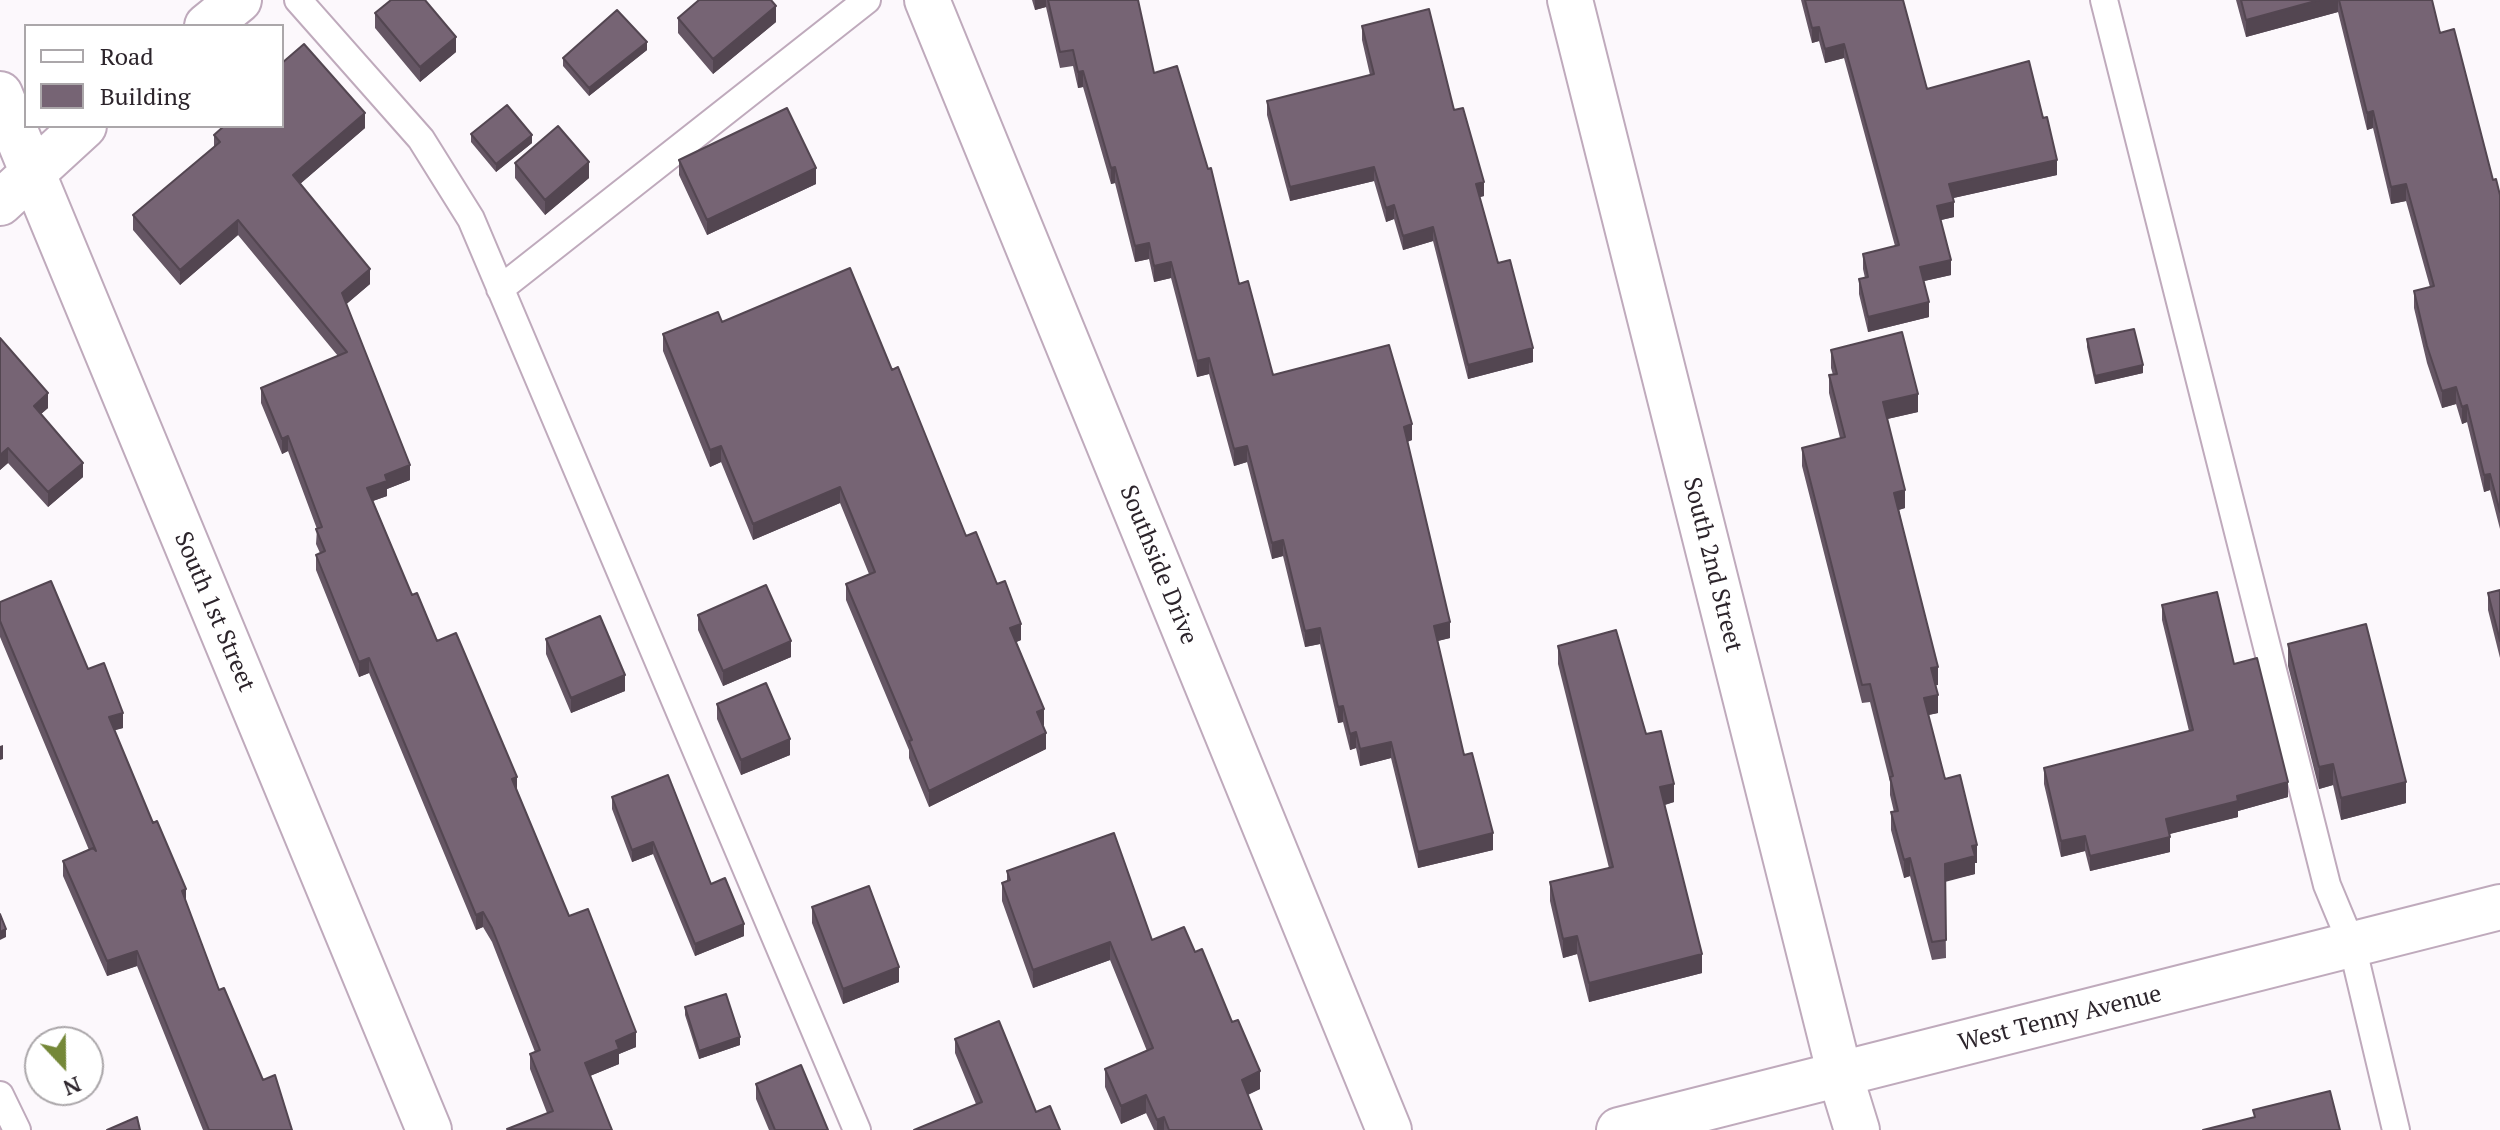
<!DOCTYPE html>
<style>
body{margin:0}
#map{position:relative;width:2500px;height:1130px;overflow:hidden;background:#fcf8fc;font-family:"PT Serif",serif}
canvas{display:block}
.legend{position:absolute;left:24px;top:24px;width:260px;height:104px;box-sizing:border-box;background:#fff;border:2px solid #aba7aa;margin:0;padding:10px 14px;list-style:none;font-size:24px;color:#2c242b}
.legend li{display:flex;align-items:center;gap:16px;height:40px}
.legend b{width:40px;border:2px solid #aba7aa}
.north{position:absolute;left:24px;top:1026px;width:80px;height:80px;box-sizing:border-box;background:#fff;border:2px solid #aba7aa;border-radius:50%;rotate:158deg;font-size:22px;font-weight:700;line-height:32px;text-align:center;color:#2c242b}
.north::after{content:'';display:block;margin:auto;width:28px;height:36px;background:#758838;clip-path:polygon(50% 0,100% 100%,50% 72%,0 100%)}
</style>
<div id="map">
<canvas width="2500" height="1130"></canvas>
<ul class="legend">
<li><b style="height:10px;background:#fff"></b>Road</li>
<li><b style="height:22px;background:#766474"></b>Building</li>
</ul>
<div class="north">N</div>
</div>
<script>
const ctx = document.querySelector('canvas').getContext('2d');
ctx.lineJoin = 'round';
function strokePath(path, color, width, dash) {
  ctx.strokeStyle = color;
  ctx.lineWidth = width;
  ctx.lineCap = dash ? 'butt' : 'round';
  ctx.setLineDash(dash || []);
  ctx.stroke(path);
}
function fill(path, color) {
  ctx.fillStyle = color;
  ctx.fill(path, 'evenodd');
}
function label(font, color, halo, rows, align = 'center') {
  ctx.font = font + ' "PT Serif",serif';
  ctx.lineWidth = 8;
  ctx.setLineDash([]);
  ctx.textBaseline = 'middle';
  ctx.strokeStyle = halo;
  ctx.fillStyle = color;
  for (const [text, x, y, turn = 0] of rows) {
    ctx.save();
    ctx.translate(x, y);
    ctx.rotate((+turn || 0) * Math.PI / 180);
    ctx.textAlign = isNaN(turn) ? turn : align;
    if (halo) ctx.strokeText(text, 0, 0);
    ctx.fillText(text, 0, 0);
    ctx.restore();
  }
}
const lane = new Path2D(`
 M298 0 421 139 471 219 857 1130
 M2104 0 2327 885 2352 945 2396 1130
 M500 289 867 0
 M0 1095 17 1130`);
const street = new Path2D(`
 M1570 0 1840 1075 1857 1130
 M207 26 239 0
 M0 94 429 1130
 M0 203 84 126`);
const secondary = new Path2D(`
 M927 0 1389 1130
 M1619 1130 2500 907`);
strokePath(lane, '#bfaabc', 30);
strokePath(street, '#bfaabc', 48);
strokePath(secondary, '#bfaabc', 48);
strokePath(lane, '#fff', 26);
strokePath(street, '#fff', 44);
strokePath(secondary, '#fff', 44);
fill(new Path2D(`
 M1032 0H1138L1154 73 1239 284 1273 375 1412 440 1407 442 1450 638 1437 641 1464 755 1493 850 1418 868 1391 758 1360 766 1356 748 1350 750 1343 722 1338 723 1320 644 1305 647 1283 556 1272 559 1247 462 1234 466 1209 374 1197 377 1171 278 1154 282 1149 259 1135 262 1115 183 1111 184 1083 87 1078 88 1073 66 1060 68 1046 7 1035 10Z
 M1801 0H1903L1927 89 2043 118 2057 175 1953 198 1954 217 1941 220 1951 275 1924 281 1929 317 1868 332 1859 294V279L1865 278 1863 269V254L1895 246 1844 58 1825 63 1819 41 1812 43Z
 M2236 0H2432L2440 33 2493 180 2500 195V529L2490 490 2484 492 2467 422 2462 424 2456 404 2442 408 2427 363 2414 308V291L2430 287 2406 201 2391 204 2373 128 2367 130 2338 12 2246 37Z
 M375 13 456 52 420 82 375 28Z
 M678 18 776 22 713 74 678 33Z
 M1362 26 1454 110 1484 196 1480 197 1498 263 1533 362 1468 379 1433 241 1403 250 1394 219 1386 222 1374 181 1290 201 1267 115V101L1370 75 1362 40Z
 M647 50 589 96 563 66V58Z
 M365 128 300 184 370 284 346 304 410 480 387 489V496L373 501 412 595 517 791 569 916 636 1047 619 1054V1064L590 1076 612 1130 547 1113 530 1069V1054L535 1052 492 942 483 927 476 930 369 673 359 677 316 570V555L320 553 316 544 317 529 288 451 282 454 261 403V388L338 356 238 235 180 285 133 230V215L214 147V135Z
 M471 134 532 143 496 172 471 142Z
 M679 160 816 184 707 235 679 175Z
 M515 163 589 178 545 215 515 178Z
 M722 322 892 370 966 536 997 584 1021 640 1016 642 1044 725 1043 726 1046 749 929 807 909 758V750L846 600V584L869 574 840 503 753 540 721 462 710 467 663 351V334Z
 M0 338 48 408 41 414 83 477 48 507 8 463 0 470Z
 M2087 339 2143 373 2095 384 2087 347Z
 M1831 350 1918 412 1887 419 1905 508 1899 510 1938 685H1936L1938 713 1928 715 1945 779 1977 863H1975V874L1945 881 1946 958 1932 960 1910 876 1904 878 1891 830V812H1894L1890 795V782L1870 702 1862 703 1802 466V448L1840 438 1829 393V375H1833L1831 368Z
 M2500 590V658L2488 610V593Z
 M0 602 88 669 123 728 114 730 186 903 219 990 263 1080 292 1130H203L137 966 107 976 63 876V861L89 850 0 637Z
 M2162 605 2234 664 2288 797 2238 811V817L2169 834 2170 852 2090 871 2085 851 2061 857 2044 784V768L2189 731 2162 620Z
 M698 615 791 657 723 686 698 630Z
 M546 639 625 691 571 713 546 654Z
 M2288 644 2406 803 2341 820 2333 785 2319 789 2288 666Z
 M1558 646 1646 734 1674 802 1665 805 1702 973 1589 1002 1577 954 1563 958 1550 901V882L1609 868 1558 664Z
 M717 704 790 755 741 775 717 719Z
 M612 797 711 884 744 936 695 956 653 854 632 862 612 809Z
 M1007 871 1152 940 1195 952 1260 1089 1248 1095 1262 1130H1154L1146 1113 1121 1124 1105 1087V1069L1147 1051 1110 960 1033 988 1002 901V883L1007 881Z
 M812 907 899 982 843 1004 812 923Z
 M685 1007 740 1045 699 1059 685 1015Z
 M955 1039 1036 1112 976 1104 955 1053Z
 M756 1084 828 1130H769L756 1099Z`), '#655664');
fill(new Path2D(`
 M1035 0H1046V7L1035 10Z
 M2319 0H2338V12L2246 37V20Z
 M776 6V22L713 74V59Z
 M1819 27V41L1812 43V28Z
 M456 37V52L420 82V67Z
 M647 42V50L589 96V88Z
 M1844 44V58L1825 63V49Z
 M1083 71V87L1078 88V72Z
 M2373 111V128L2367 130V113Z
 M365 113V128L293 190V175Z
 M532 135V143L496 172V164Z
 M2057 160V175L1949 199V184Z
 M589 162V178L545 215V200Z
 M1115 167V183L1111 184V168Z
 M1374 167V181L1290 201V187Z
 M816 168V184L707 235V220Z
 M1484 182V196L1476 198V184Z
 M2406 184V201L2391 204V187Z
 M1954 202V217L1937 221V206Z
 M1394 205V219L1386 222V208Z
 M238 220V235L180 285V270Z
 M1433 227V241L1403 250V236Z
 M1149 243V259L1135 262V246Z
 M1951 260V275L1920 282V267Z
 M1171 262V278L1154 282V266Z
 M370 269V284L342 308V293Z
 M1929 302V317L1868 332V317Z
 M1533 348V362L1468 379V365Z
 M1209 358V374L1197 377V361Z
 M2143 365V373L2095 384V376Z
 M2456 387V404L2442 408V391Z
 M48 393V408L34 420V406Z
 M1918 394V412L1883 420V402Z
 M2467 405V422L2462 424V407Z
 M1412 424V440L1404 443V427Z
 M288 436V451L282 454V439Z
 M721 446V462L710 467V450Z
 M1247 446V462L1234 466V449Z
 M8 448V463L0 470V455Z
 M83 463V477L48 507V492Z
 M410 465V480L387 489V496L367 503V488L385 475Z
 M2490 474V490L2484 492V475Z
 M840 487V503L753 540V524Z
 M1905 490V508L1894 511V493Z
 M1283 540V556L1272 559V543Z
 M1450 622V638L1434 642V626Z
 M1021 624V640L1010 645V628Z
 M1320 628V644L1305 647V631Z
 M791 641V657L723 686V671Z
 M369 658V673L359 677V662Z
 M1938 667V685L1931 686V668Z
 M625 675V691L571 713V698Z
 M1938 695V713L1924 716V698Z
 M1343 706V722L1338 723V707Z
 M1044 709V725L1037 728V712Z
 M123 713V728L109 732V717Z
 M1356 732V748L1350 750V734Z
 M1046 733V749L929 807V791Z
 M790 739V755L741 775V760Z
 M1391 742V758L1360 766V749Z
 M3 745V759L0 760V746Z
 M2333 764V785L2319 789V767Z
 M517 777V792L512 779Z
 M2288 782V797L2238 811V817L2166 835V819L2237 796Z
 M2406 782V803L2341 820V798Z
 M1674 784V802L1660 806V787Z
 M1493 833V850L1418 868V852Z
 M2085 836V851L2061 857V841Z
 M2170 837V852L2090 871V856Z
 M653 842V854L632 862V850Z
 M1977 845V863H1975V874L1945 882V864L1972 846Z
 M1910 858V876L1904 878V860Z
 M186 889V904L182 891Z
 M483 912V927L476 930V915Z
 M744 924V936L695 956V944Z
 M6 929V937L0 940V932Z
 M1577 936V954L1563 958V939Z
 M1110 942V960L1033 988V970Z
 M137 951V966L107 976V961Z
 M1702 954V973L1589 1002V983Z
 M899 967V982L843 1004V989Z
 M636 1032V1047L619 1054V1064L585 1078V1063L616 1041Z
 M740 1037V1045L699 1059V1051Z
 M1260 1071V1089L1242 1097V1080Z
 M1146 1095V1113L1121 1124V1106Z
 M1164 1117V1130H1157V1120Z`), '#534651');
const building = new Path2D(`
 M391 0H425L456 37 420 67 375 13Z
 M699 0H771L776 6 713 59 678 18Z
 M1048 0H1138L1154 73 1177 66 1208 169 1211 168 1239 284 1248 281 1273 375 1389 345 1412 424 1404 427 1450 622 1434 626 1464 755 1472 753 1493 833 1418 852 1391 742 1360 749 1356 732 1350 734 1343 706 1338 707 1320 628 1305 631 1283 540 1272 543 1247 446 1234 449 1209 358 1197 361 1171 262 1154 266 1149 243 1135 246 1115 167 1111 168 1083 71 1078 72 1073 50 1060 52Z
 M1805 0H1903L1927 89 2029 61 2043 118 2047 117 2057 160 1949 184 1954 202 1937 206 1951 260 1920 267 1929 302 1868 317 1859 279 1868 277 1863 254 1899 245 1844 44 1825 49 1819 27 1812 28Z
 M2241 0H2319L2246 20Z
 M2339 0H2432L2440 33 2454 29 2493 180 2496 179 2500 195V512L2490 474 2484 475 2467 405 2462 407 2456 387 2442 391 2427 346 2414 291 2434 286 2406 184 2391 187 2373 111 2367 113Z
 M1429 9 1454 110 1463 108 1484 182 1476 184 1498 263 1510 260 1533 348 1468 365 1433 227 1403 236 1394 205 1386 208 1374 167 1290 187 1267 101 1374 74 1362 26Z
 M617 10 647 42 589 88 563 58Z
 M304 44 365 113 293 175 370 269 342 293 410 465 385 475 387 481 367 488 412 595 417 593 437 641 456 633 517 777 512 779 569 916 588 909 636 1032 616 1041 619 1049 585 1063 612 1130 507 1129 553 1111 530 1054 540 1050 492 928 483 912 476 915 369 658 359 662 316 555 325 551 316 529 322 527 288 436 282 439 261 388 347 352 238 220 180 270 133 215 220 142 214 135 224 126H282V63Z
 M507 105 532 135 496 164 471 134Z
 M787 108 816 168 707 220 679 160Z
 M558 126 589 162 545 200 515 163Z
 M850 268 892 370 898 367 966 536 976 532 997 584 1005 581 1021 624 1010 628 1044 709 1037 712 1046 733 929 791 909 741 912 740 846 584 875 572 840 487 753 524 721 446 710 450 663 334 718 312 722 322Z
 M2134 329 2143 365 2095 376 2087 339Z
 M1902 332 1918 394 1883 402 1905 490 1894 493 1938 667 1931 668 1938 695 1924 698 1945 779 1960 775 1977 845 1972 846 1975 856 1945 864 1946 940 1932 942 1910 858 1904 860 1891 812 1898 811 1890 777 1893 776 1870 684 1862 685 1802 448 1845 437 1829 375 1837 374 1831 350Z
 M0 338 48 393 34 406 83 463 48 492 8 448 0 455Z
 M51 581 88 669 104 663 123 713 109 717 153 823 157 821 186 889 182 891 219 990 224 988 263 1080 275 1075 292 1130H209L137 951 107 961 63 861 93 848 96 851 0 621V602Z
 M766 585 791 641 723 671 698 615Z
 M2500 590V641L2488 593Z
 M2217 592 2234 664 2257 658 2288 782 2237 796 2238 801 2166 819 2170 837 2090 856 2085 836 2061 841 2044 768 2193 730 2162 605Z
 M600 616 625 675 571 698 546 639Z
 M2366 624 2406 782 2341 798 2333 764 2319 767 2288 644Z
 M1616 630 1646 734 1661 731 1674 784 1660 787 1702 954 1589 983 1577 936 1563 939 1550 882 1613 867 1558 646Z
 M766 683 790 739 741 760 717 704Z
 M668 775 711 884 725 878 744 924 695 944 653 842 632 850 612 797Z
 M1114 833 1152 940 1184 927 1195 952 1202 949 1232 1022 1238 1020 1260 1071 1242 1080 1262 1130H1169L1164 1117 1157 1120 1146 1095 1121 1106 1105 1069 1153 1048 1110 942 1033 970 1002 883 1010 880 1007 871Z
 M869 886 899 967 843 989 812 907Z
 M0 914 6 929 0 932Z
 M726 994 740 1037 699 1051 685 1007Z
 M999 1021 1036 1112 1050 1106 1060 1130H914L982 1102 955 1039Z
 M801 1065 828 1130H775L756 1084Z
 M2330 1091 2340 1130H2203L2255 1117 2253 1110Z
 M137 1117 140 1130H107Z`);
fill(building, '#766474');
strokePath(building, '#534651', 2);
label('24px', '#2c242b', '#fff', [
 ["Southside Drive",1158,565,68],
 ["South 2nd Street",1712,565,76],
 ["South 1st Street",214,612,67],
 ["West Tenny Avenue",2060,1019,-14]
]);
</script>
